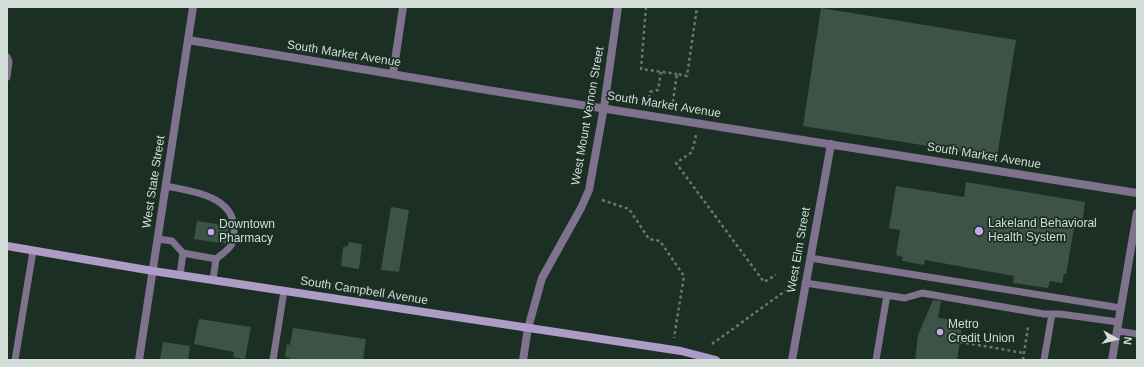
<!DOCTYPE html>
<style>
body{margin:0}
#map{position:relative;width:1144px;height:367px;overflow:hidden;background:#1b2f25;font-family:Arial,sans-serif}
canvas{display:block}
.frame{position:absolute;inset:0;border:8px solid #d1ddd6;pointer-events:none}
.north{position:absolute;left:1096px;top:319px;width:40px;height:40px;-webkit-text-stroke:3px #1b2f25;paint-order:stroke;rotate:98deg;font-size:11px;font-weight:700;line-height:16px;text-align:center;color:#d1ddd6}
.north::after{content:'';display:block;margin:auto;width:14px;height:18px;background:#d1ddd6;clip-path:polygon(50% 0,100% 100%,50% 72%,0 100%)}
</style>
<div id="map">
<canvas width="1144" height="367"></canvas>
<div class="frame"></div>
<div class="north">N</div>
</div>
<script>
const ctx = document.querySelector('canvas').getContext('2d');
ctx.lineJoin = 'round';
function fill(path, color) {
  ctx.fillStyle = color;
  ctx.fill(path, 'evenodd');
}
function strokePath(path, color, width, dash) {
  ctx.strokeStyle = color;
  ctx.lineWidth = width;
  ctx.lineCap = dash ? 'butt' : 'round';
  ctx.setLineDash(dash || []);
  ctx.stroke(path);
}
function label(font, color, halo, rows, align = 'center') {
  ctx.font = font + ' Arial,sans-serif';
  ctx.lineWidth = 3.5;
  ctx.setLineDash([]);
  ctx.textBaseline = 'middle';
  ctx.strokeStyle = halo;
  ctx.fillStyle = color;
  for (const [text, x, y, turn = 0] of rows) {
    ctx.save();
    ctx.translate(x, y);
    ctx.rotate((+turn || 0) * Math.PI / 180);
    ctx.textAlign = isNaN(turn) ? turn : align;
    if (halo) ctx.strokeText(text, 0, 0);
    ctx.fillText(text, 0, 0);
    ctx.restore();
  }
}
fill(new Path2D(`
 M821 8 1016 40 997 157 803 126Z
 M966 182 1085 202 1082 224 1075 223 1066 274H1064L1062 283 1050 281 1048 288 1013 283 1014 276 925 260 924 265 902 261 903 257 896 255 900 230 889 228 896 186 964 197Z
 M391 207 409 210 399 272 381 270Z
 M197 221 229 226 226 244 194 239Z
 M349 242 362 244 359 269 341 266 343 247 348 246Z
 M933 300 941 301 938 318 963 321 957 360H915L918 335Z
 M199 319 251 327 245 359 233 357 234 352 194 344Z
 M293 328 366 339 363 360H289L290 358 285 357 287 344 290 345Z
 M163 342 190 346 188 360H160Z`), '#3e5348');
strokePath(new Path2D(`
 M646 7 641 69 677 74
 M648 104 650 92 658 90 661 72
 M672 108 677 74 687 76 697 7
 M696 135 692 152 676 163 764 282 776 275
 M602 200 629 209 649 239 660 241 684 276 674 338
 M960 342 1024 353
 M712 344 792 286
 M1023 360 1028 327`), '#687870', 2.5, [3, 3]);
strokePath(new Path2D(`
 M7 57 9 61 7 77
 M166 186C190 191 232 195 234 227 235 246 230 248 216 259
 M158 239 172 241 183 253 216 259 213 280
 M810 258 1121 308
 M180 275 183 253
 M805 283 905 298 922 293 1044 314H1060L1118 322
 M1117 331 1137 334
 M15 360 33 251
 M273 360 284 291
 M876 360 887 295
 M1044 360 1052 314`), '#7e728d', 7);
strokePath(new Path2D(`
 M188 40 487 90 1137 193
 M393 74 403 7
 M139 360 193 7
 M523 360 528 328
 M792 360 831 144
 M1112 360 1137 213`), '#7e728d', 8);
strokePath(new Path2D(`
 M528 328 542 278 581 208 589 190 604 107 618 7`), '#7e728d', 8);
strokePath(new Path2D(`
 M7 246 153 271 681 351 716 360`), '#ae9bc6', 8);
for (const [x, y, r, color] of [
 [979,231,5,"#c7a6ef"],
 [211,232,4,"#c7a6ef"],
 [940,332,4,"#c7a6ef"]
]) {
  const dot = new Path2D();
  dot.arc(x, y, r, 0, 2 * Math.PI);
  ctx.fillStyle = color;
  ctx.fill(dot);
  strokePath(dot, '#1b2f25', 1.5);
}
label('12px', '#d1ddd6', '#1b2f25', [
 ["South Market Avenue",344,54,9],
 ["South Market Avenue",664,105,9],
 ["West Mount Vernon Street",588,116,-80],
 ["South Market Avenue",984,156,9],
 ["West State Street",154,182,-81],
 ["West Elm Street",799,250,-80],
 ["South Campbell Avenue",364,291,9]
]);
label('12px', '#d1ddd6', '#1b2f25', [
 ["Lakeland Behavioral",988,224],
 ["Health System",988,238],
 ["Downtown",219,225],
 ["Pharmacy",219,239],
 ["Metro",948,325],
 ["Credit Union",948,339]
], 'left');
</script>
